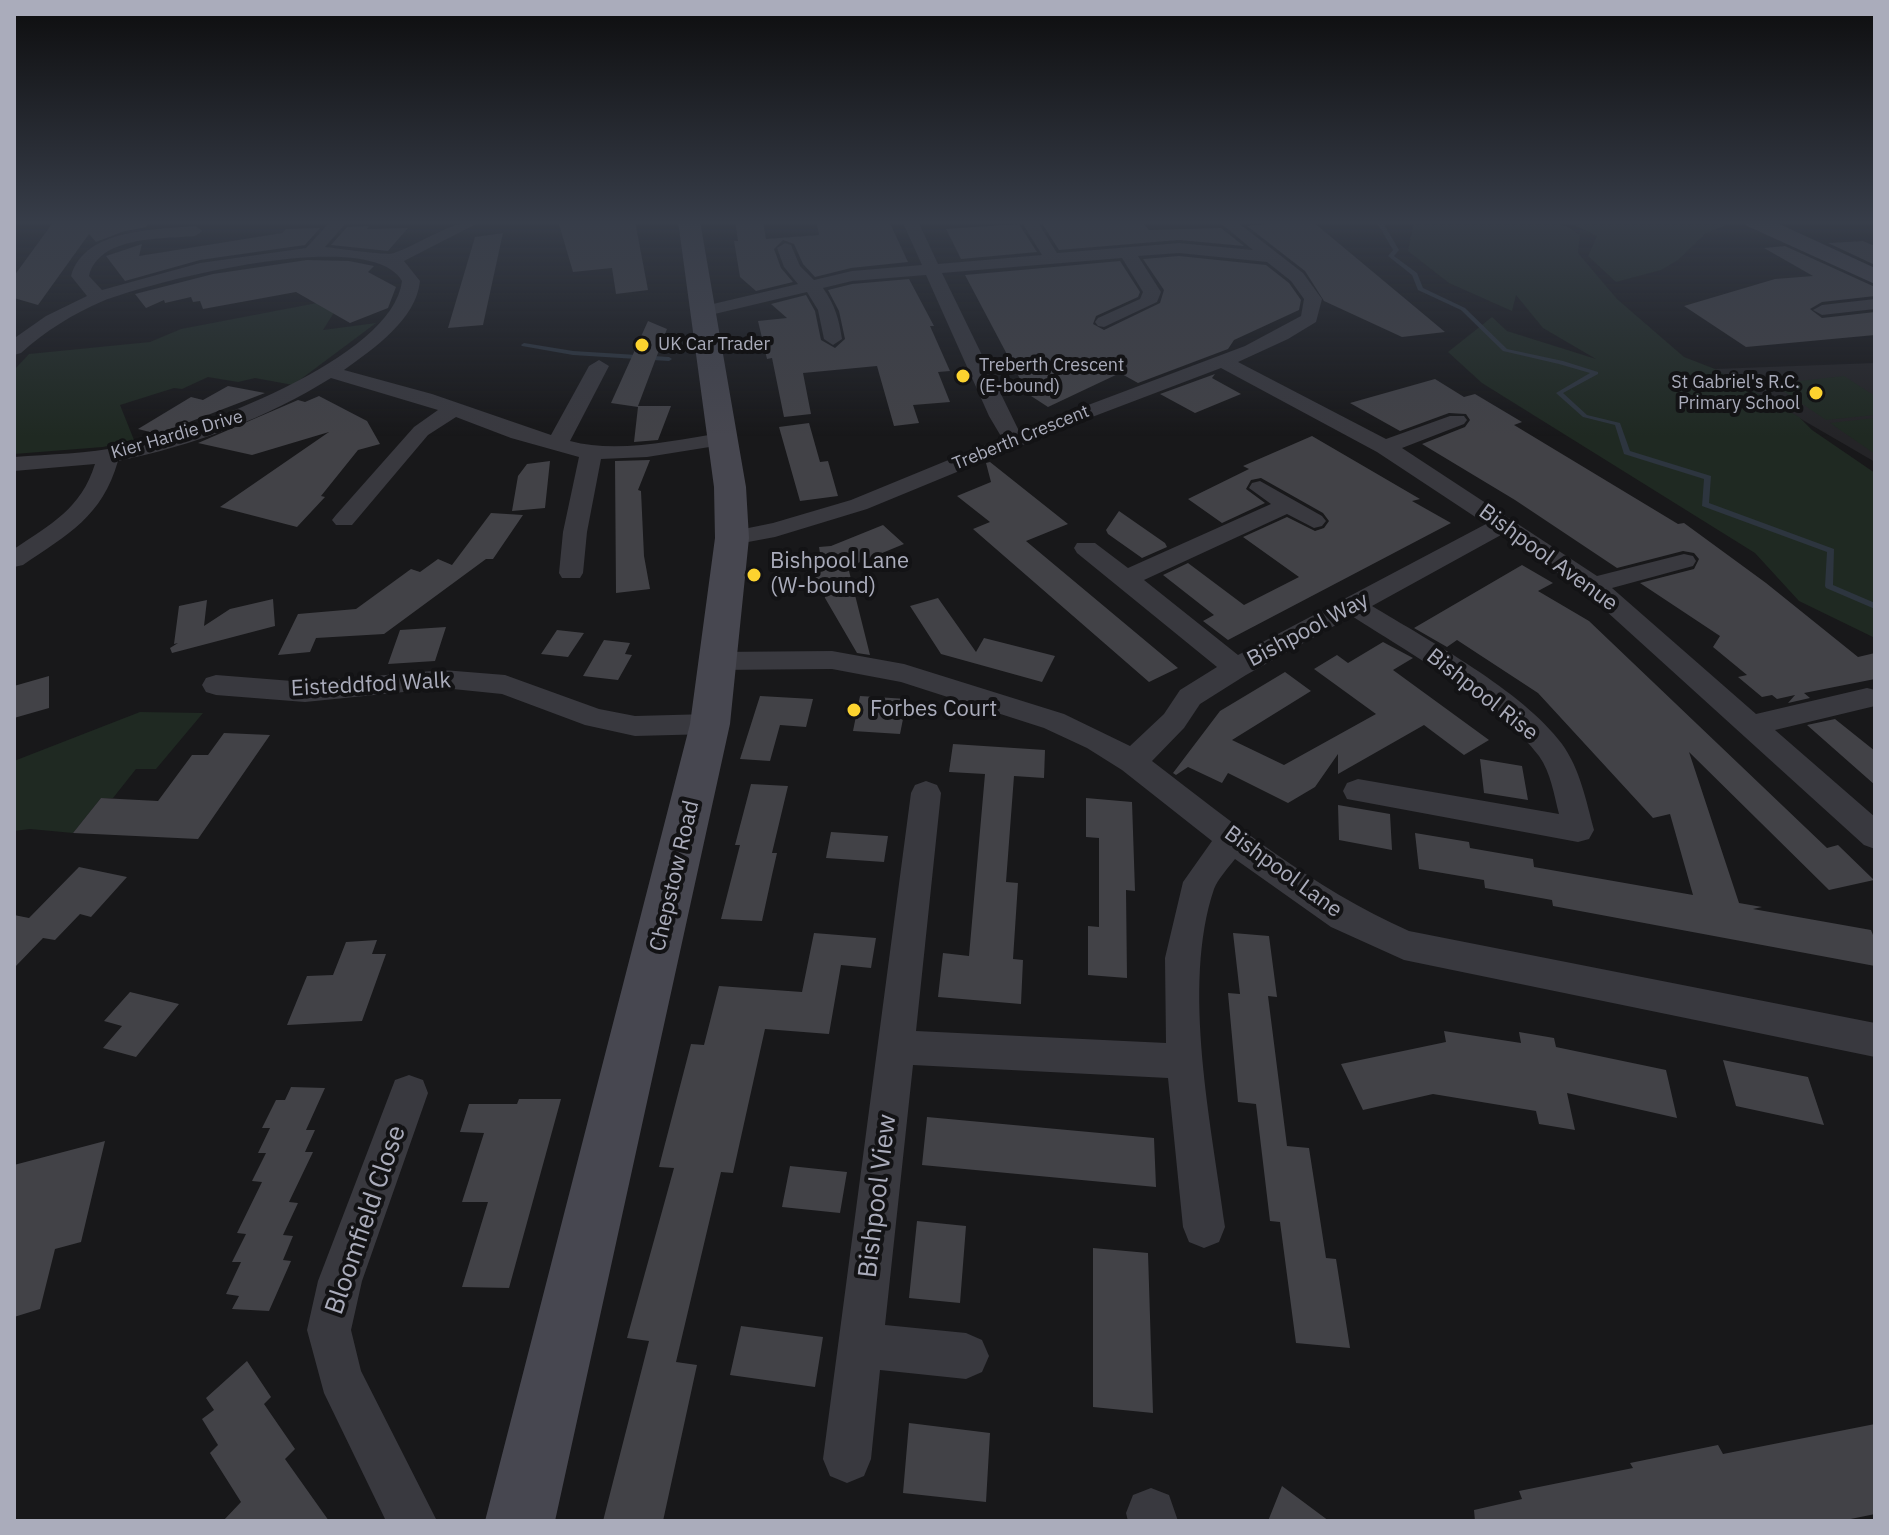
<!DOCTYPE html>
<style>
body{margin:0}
#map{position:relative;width:1889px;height:1535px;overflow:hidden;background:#18181a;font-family:"IBM Plex Sans",sans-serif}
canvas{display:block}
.frame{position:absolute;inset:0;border:16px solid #aaacbb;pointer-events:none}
</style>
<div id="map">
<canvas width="1889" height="1535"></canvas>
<div class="frame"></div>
</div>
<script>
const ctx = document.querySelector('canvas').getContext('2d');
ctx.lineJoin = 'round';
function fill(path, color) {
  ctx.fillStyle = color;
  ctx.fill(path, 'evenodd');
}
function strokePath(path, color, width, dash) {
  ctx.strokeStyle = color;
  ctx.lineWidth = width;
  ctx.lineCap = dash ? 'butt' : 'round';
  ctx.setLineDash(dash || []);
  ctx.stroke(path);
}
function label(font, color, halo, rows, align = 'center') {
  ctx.font = font + ' "IBM Plex Sans",sans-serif';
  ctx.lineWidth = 8;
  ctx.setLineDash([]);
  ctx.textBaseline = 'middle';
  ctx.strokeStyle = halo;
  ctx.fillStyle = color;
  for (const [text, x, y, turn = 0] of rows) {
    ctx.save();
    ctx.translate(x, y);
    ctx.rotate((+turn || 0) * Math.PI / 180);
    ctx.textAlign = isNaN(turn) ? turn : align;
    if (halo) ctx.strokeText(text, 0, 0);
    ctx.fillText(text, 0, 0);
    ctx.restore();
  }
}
fill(new Path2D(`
 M1875 363V462L1715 369Z`), '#242427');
fill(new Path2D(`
 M1414 221H1549L1568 227 1580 235 1578 253 1617 299 1684 357 1715 369 1799 417 1812 430 1875 473V638L1799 601 1755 553 1482 383 1448 352 1492 317 1507 331 1596 359 1543 328 1516 295 1512 311 1449 283 1408 251Z
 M1566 221H1735L1705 234 1678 260 1661 270 1616 282 1588 256 1597 236Z
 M343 298 323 330 376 323 293 385 255 378 238 382 208 377 182 389 174 388 120 405 134 440 103 447 14 454V370L29 354 150 342 181 329Z
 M1844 376 1875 396V415L1826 420 1773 384Z
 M1875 418V454L1830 423Z
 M140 712 203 713 156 769H136L113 798H101L73 833 30 829 14 831V761Z`), '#1f2922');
fill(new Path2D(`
 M1376 221H1382L1399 250 1394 256 1417 273 1423 288 1465 308 1507 349 1563 361 1598 372V374L1563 393 1587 415 1620 423 1630 451 1711 476 1709 503 1834 549 1833 585 1875 603V609L1826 588 1825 586 1827 552 1702 506 1704 479 1624 454 1615 425 1583 417 1556 393 1590 373 1559 364 1503 351 1461 310 1418 290 1412 275 1388 256 1393 250Z
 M524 343 573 351 669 357 672 359 669 361 573 355 522 346 521 345Z`), '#2d353f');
fill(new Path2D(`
 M54 221H148L146 227 122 232 96 242 89 234 38 305 14 298V276Z
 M558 221H635L648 290 616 294 612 268 573 272Z
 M735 221H763L766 239 819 235 816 221H889L908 262 851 268 815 277 803 264 794 244 783 240 774 249 781 268 793 282 756 291 740 277 734 241H738Z
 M1141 221 1149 230 1221 228 1244 246 1179 240 1059 250 1041 222Z
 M1261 221H1312L1445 332 1402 337 1324 301 1305 271 1247 226 1265 224Z
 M1019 224 1037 252 961 259 946 229Z
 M369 226 367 229 408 228 388 251 331 245 347 227Z
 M320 228 305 245 200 260 125 281 106 256 142 244 139 256 282 233 286 229Z
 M503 233 483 325 448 328 475 237Z
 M1863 241 1875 246V265L1828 243Z
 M1785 246 1875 287V296L1822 302 1810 309 1822 318 1875 312V335L1746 347 1684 306 1775 279 1813 276 1764 248Z
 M1179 256 1266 265 1289 283 1301 300 1299 310 1234 340 1228 349 1138 383 1120 373 1048 407 1028 394 965 275 1120 261 1140 292 1138 297 1096 316 1093 324 1104 330 1160 303 1164 290 1143 259Z
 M307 260 349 261 374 266 368 272 396 287 388 308 350 323 296 292 203 309 200 301 193 302 191 297 165 303 164 300 146 308 135 294 213 274Z
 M909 279 934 326H930L950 371 938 372 950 402 913 405 919 423 894 426 877 366 803 373 811 414 784 417 772 358 767 359 758 321 787 318 771 304 806 295 815 311 821 340 835 348 845 339 839 311 828 290 852 284Z
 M648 321 667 329 638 406H671L658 440 634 442 638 407 611 403Z
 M1215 374 1212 378 1241 394 1195 413 1160 394Z
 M1435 379 1464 397 1475 394 1522 422 1514 425 1678 524 1684 523 1766 583 1858 657 1875 653V679L1804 693 1810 698 1788 703 1795 695 1777 699 1772 695 1762 697 1738 677 1747 675 1713 647 1720 636 1640 583 1694 569 1699 559 1694 553 1683 551 1617 568 1515 500 1422 444 1465 427 1470 420 1466 414 1449 413 1400 431 1350 403Z
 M228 386 265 393 158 434 138 429 191 397 203 400Z
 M319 396 367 421 380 444 358 450 321 496 325 497 297 527 220 507 329 432 252 455 198 443 298 400 305 402Z
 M809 423 820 462 828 461 838 496 800 501 779 427Z
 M1312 436 1420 499 1412 501 1451 523 1228 640 1203 621 1214 615 1163 575 1188 563 1244 605 1299 577 1243 537 1287 517 1315 531 1324 528 1329 521 1323 513 1261 478 1251 480 1246 489 1265 503 1222 523 1188 499 1249 469 1243 466Z
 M650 460 638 490 641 491 644 556 650 589 616 593 615 461Z
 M550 461 545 508 512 511 518 476 527 464Z
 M990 462 1068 524 1026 541 1178 668 1149 682 973 529 990 522 957 496 991 482 986 463Z
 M1119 511 1165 543 1167 547 1142 558 1108 534 1106 530Z
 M491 513 523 515 493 559H486L384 634 316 638 310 652 278 655 298 614 356 609 411 569 420 572 438 559 452 565Z
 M883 525 904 544 848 567 870 655 857 653 825 598 823 587 817 588 812 554 820 553 819 547 831 546Z
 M1522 565 1553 583 1538 591 1589 621 1827 848 1838 845 1874 880 1829 890 1689 752 1739 903 1762 907 1753 909 1871 930 1875 940V966L1553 906 1552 900 1485 888 1484 880 1419 869 1415 833 1469 842 1470 848 1533 859 1534 867 1693 895 1670 814 1653 818 1538 693 1457 640 1447 647 1414 628Z
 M938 598 976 652 984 638 1055 656 1042 682 941 654 910 606Z
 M273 599 275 626 172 653 170 648 178 643 174 644 179 606 207 600 204 626 230 609Z
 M446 627 435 661 388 664 400 630Z
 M557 630 584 633 568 657 541 654Z
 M604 640 630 643 625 654 632 655 618 680 583 676Z
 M1383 642 1413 658 1393 670 1489 740 1464 755 1424 725 1338 774V754L1315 787 1288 803 1228 773 1222 783 1188 767 1176 775 1173 773 1220 711 1285 672 1311 691 1232 740 1284 765 1376 714 1314 669 1337 655 1348 663Z
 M49 676V708L14 718V686Z
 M760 696 813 699 806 727 780 725 770 761 740 759Z
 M860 696 907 699 900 734 853 731Z
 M1835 719 1875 751V785L1807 725Z
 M224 733 270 735 198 839 73 833 101 798 158 801 192 755H208Z
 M953 744 1045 750 1044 778 1014 776 1006 882 1018 883 1013 959 1023 960 1021 1004 938 997 943 953 969 956 985 774 949 772Z
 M1480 759 1522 766 1528 800 1484 793Z
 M751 784 788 786 772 853H777L772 875 762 921 721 919 740 845H735Z
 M1086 798 1132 802 1135 891 1126 890 1127 978 1088 975V926L1099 927V838L1086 837Z
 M1338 805 1390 814 1392 850 1339 840Z
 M831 832 888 836 884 862 826 858Z
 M79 867 127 877 91 917 80 914 55 940 43 938 14 968V915L29 918Z
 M814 933 876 938 871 968 841 965 829 1034 765 1029 733 1173 721 1172 676 1362 697 1365 663 1521H603L649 1341 627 1338 674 1168 659 1167 691 1044 704 1045 719 986 802 992Z
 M1233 933 1269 936 1277 997 1268 996 1287 1146 1309 1148 1326 1258 1336 1259 1350 1348 1296 1343 1280 1222 1270 1221 1256 1104 1238 1102 1228 993 1240 994Z
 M377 940 372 954H386L362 1021 287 1025 307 976 333 975 346 942Z
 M130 992 179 1004 136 1057 103 1048 122 1026 104 1021Z
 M1444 1031 1521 1043 1519 1032 1554 1038 1556 1047 1666 1070 1677 1118 1567 1093 1575 1130 1539 1124 1536 1111 1433 1094 1363 1110 1341 1064 1446 1042Z
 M1723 1060 1808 1077 1824 1125 1736 1106Z
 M291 1087 325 1088 306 1130H315L305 1152H313L289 1202 298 1203 283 1235 293 1236 283 1260 291 1261 269 1311 232 1309 239 1296 226 1294 241 1262H232L246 1234 237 1233 262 1182 252 1181 266 1153H258L270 1128H262L276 1100H285Z
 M519 1099H561L509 1288 462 1287 488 1202H462L484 1133 460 1132 469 1104H517Z
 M927 1117 1154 1138 1156 1187 922 1165Z
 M105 1141 81 1242 55 1249 40 1309 14 1317V1165Z
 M790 1166 847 1172 840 1213 782 1207Z
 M917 1221 966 1226 960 1303 909 1298Z
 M1093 1248 1148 1253 1153 1413 1093 1407Z
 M741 1326 823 1337 815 1387 730 1375Z
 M247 1361 271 1397 264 1404 295 1449 285 1459 329 1521H223L241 1502 210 1453 218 1445 202 1419 214 1410 206 1398Z
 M909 1423 990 1433 986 1502 903 1493Z
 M1875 1424V1514L1841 1521H1475L1474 1510 1522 1499 1519 1491 1633 1468 1630 1463 1718 1445 1723 1454Z
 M1282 1486 1329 1521H1268Z`), '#424247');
fill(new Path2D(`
 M331 221H348L325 247C338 248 386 256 394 253 425 242 448 221 482 221L404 261 420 281C416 320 373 349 344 370L432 394 551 435 589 366 599 360 609 366 570 441C618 454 673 440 722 433L733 439 722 445 647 457 601 459 587 532 583 573 580 578H562L559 573 563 532 579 457 511 438 456 417 428 435 352 525H336L332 520 336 515 414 427 438 410 331 378C267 418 192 446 118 461 102 517 68 534 23 565L14 567V549C51 524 81 509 95 464L14 471V457C50 454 88 454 123 446 192 432 393 359 402 281 370 225 155 281 103 301 73 314 45 331 21 353L14 355 16 337 46 316 87 296 71 276C85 228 154 230 195 226L203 231 195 236C161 239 99 236 89 276L102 290 200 263 306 248Z
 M902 221H918L938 264 1042 255 1021 221H1037L1057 253 1179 243 1253 250 1218 221H1236L1303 273 1322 299 1316 322 1288 339 1238 362 1386 439 1450 416H1464L1467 420 1464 424 1402 448 1597 576 1684 554 1693 556 1696 561 1693 566 1612 588 1756 714 1867 688 1875 690V706L1775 730 1875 817V849L1864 845 1584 591 1501 535 1372 606C1428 640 1523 691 1562 744 1580 769 1586 800 1594 830L1589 839 1578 842 1347 799 1343 791 1347 783 1358 779 1559 814C1554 795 1551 773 1539 756 1501 704 1407 652 1352 616L1246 675 1200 704 1184 728 1152 761C1236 825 1311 887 1409 931L1875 1023V1057L1404 960 1331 927 1235 859C1228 868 1218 879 1214 889 1181 987 1212 1126 1225 1227L1219 1242 1204 1248 1189 1242 1183 1227 1168 1078 913 1065 885 1325 966 1333 982 1340 989 1356 982 1372 966 1379 880 1370 871 1459 864 1476 847 1483 830 1476 823 1459 911 793 915 785 926 781 937 785 941 793 916 1031 1166 1043 1165 958 1183 882 1212 841 1122 770 1087 748 1044 728 901 682 832 669 716 670 706 667 702 661 706 655 716 652 832 651 904 664 1064 714 1130 746 1164 714 1180 690 1217 667 1077 553 1074 548 1077 543H1095L1128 568 1271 504 1249 488 1252 483 1260 481 1322 516 1326 521 1322 526 1314 528 1287 514 1144 580 1238 655 1486 524 1377 452 1221 368 1071 425 867 509 775 537 732 545 724 543 720 538 724 533 773 523 851 500 1002 438 989 416 926 275 852 281 823 288C835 305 839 319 842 339L833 345 824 339 818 310 807 292 702 317 693 312 696 308 798 284 784 267 777 248 785 243 791 245 800 266 814 280 852 271 922 265ZM1179 253 1267 262 1291 281 1304 299 1301 316 1245 346 1019 431 942 273 1122 258 1143 292 1140 299 1098 318 1095 322 1098 326 1104 327 1157 302 1161 292 1138 256Z
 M1875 299V309L1822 315 1813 310 1822 305Z
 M443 670 505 675 599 709 635 716 710 714 720 717 724 724 720 731 710 734 635 736 585 725 502 694 443 688 305 702 216 695 206 692 202 685 206 678 216 675 305 682Z
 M409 1075 423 1080 428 1093 362 1281 351 1330 361 1371 437 1521H386L324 1393 307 1330 318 1281 390 1093 395 1080Z
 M1151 1488 1169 1495 1178 1521H1128L1126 1513 1133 1495Z`), '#39393f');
fill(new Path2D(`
 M678 221H700L746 487 749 538 730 724 555 1521H485L690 724 715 538 714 487Z
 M1744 221H1773L1875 268V284L1747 226Z`), '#474750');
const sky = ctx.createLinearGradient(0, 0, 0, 436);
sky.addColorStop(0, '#0d0d0e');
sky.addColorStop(0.51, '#373d49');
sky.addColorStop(1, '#373d4900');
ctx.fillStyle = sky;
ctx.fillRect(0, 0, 1889, 436);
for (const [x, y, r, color] of [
 [642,345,8,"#fcd32f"],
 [963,376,8,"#fcd32f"],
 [1816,393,8,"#fcd32f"],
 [754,575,8,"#fcd32f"],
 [854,710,8,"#fcd32f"]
]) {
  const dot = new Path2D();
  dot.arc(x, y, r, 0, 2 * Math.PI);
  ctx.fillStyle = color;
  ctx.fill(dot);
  strokePath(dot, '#131315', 3);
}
label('18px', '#aaacbb', '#131315', [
 ["UK Car Trader",658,345],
 ["Treberth Crescent",979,366],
 ["(E-bound)",979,387],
 ["St Gabriel's R.C.",1800,383,"right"],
 ["Primary School",1800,404,"right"]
], 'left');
label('18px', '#aaacbb', '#131315', [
 ["Kier Hardie Drive",177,435,-16],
 ["Treberth Crescent",1021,438,-22]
]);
label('22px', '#aaacbb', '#131315', [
 ["Bishpool Avenue",1548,558,36],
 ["Bishpool Way",1308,630,-28],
 ["Eisteddfod Walk",371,685,-3],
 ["Bishpool Rise",1482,695,38],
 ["Bishpool Lane",1283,872,36],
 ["Chepstow Road",675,876,-77]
]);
label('22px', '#aaacbb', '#131315', [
 ["Bishpool Lane",770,562],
 ["(W-bound)",770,587],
 ["Forbes Court",870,710]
], 'left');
label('26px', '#aaacbb', '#131315', [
 ["Bishpool View",878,1196,-83],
 ["Bloomfield Close",366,1220,-71]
]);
</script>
